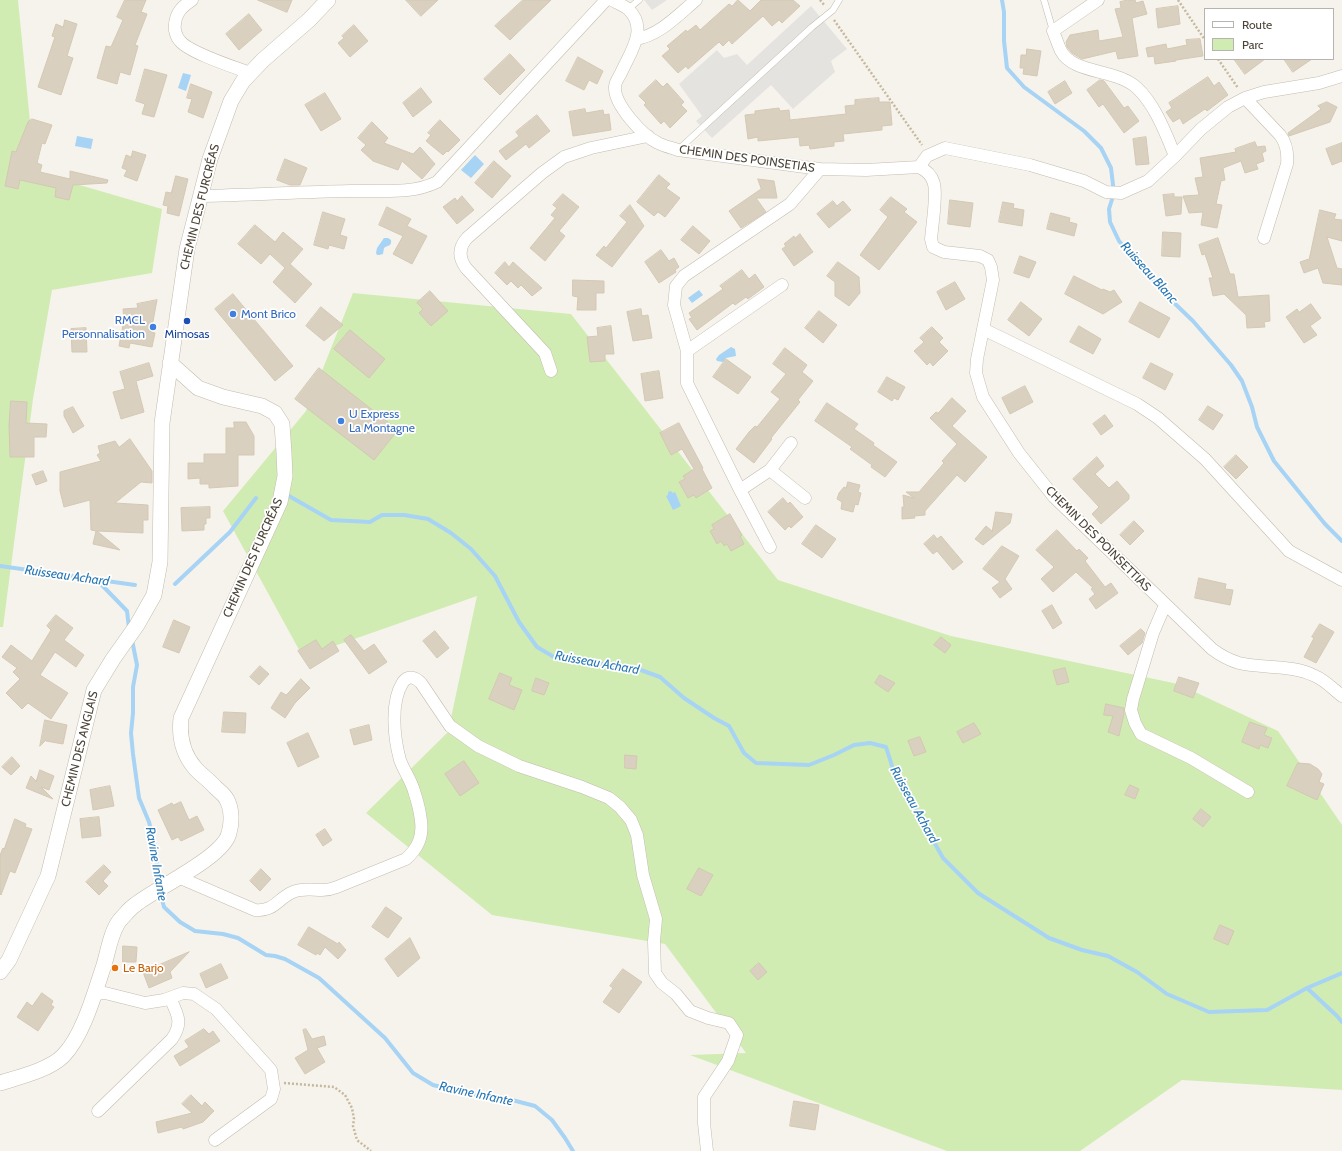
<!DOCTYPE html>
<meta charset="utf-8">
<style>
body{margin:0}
#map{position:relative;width:1342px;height:1151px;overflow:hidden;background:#f6f3ec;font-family:Cabin,sans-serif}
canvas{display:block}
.legend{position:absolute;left:1204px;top:8px;width:130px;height:52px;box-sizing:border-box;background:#fff;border:1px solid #b7b4af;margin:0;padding:5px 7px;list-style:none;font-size:12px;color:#4c4438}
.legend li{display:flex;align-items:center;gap:8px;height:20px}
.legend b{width:20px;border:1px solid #b7b4af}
</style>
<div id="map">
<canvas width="1342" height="1151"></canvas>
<ul class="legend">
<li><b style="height:5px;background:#fff"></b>Route</li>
<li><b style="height:11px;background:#d1ecb3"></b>Parc</li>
</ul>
</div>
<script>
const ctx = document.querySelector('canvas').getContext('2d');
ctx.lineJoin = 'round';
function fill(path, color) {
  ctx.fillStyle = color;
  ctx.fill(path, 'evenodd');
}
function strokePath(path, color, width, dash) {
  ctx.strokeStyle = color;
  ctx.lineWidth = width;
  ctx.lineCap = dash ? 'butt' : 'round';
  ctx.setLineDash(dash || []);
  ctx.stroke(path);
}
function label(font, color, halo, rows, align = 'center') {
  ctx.font = font + ' Cabin,sans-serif';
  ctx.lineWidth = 3.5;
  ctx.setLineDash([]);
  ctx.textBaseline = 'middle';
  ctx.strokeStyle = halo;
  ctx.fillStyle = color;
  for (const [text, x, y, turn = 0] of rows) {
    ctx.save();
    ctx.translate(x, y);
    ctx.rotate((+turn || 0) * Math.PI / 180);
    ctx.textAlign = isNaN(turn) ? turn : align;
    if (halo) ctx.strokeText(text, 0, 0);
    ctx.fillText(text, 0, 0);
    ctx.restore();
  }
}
fill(new Path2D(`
 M0 0H18L35 172 162 209 152 273 52 290 33 399 3 627H0Z
 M353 293 571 314 778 580 951 636 1178 684 1278 731 1342 825V1090L1182 1080 1080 1151H947L690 1055 746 1053 665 944 492 915 366 813 448 732 477 596 303 657 223 511 306 411Z`), '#d1ecb3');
fill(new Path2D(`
 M644 0H667L652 10Z
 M811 6 847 49 831 61 835 72 793 109 771 85 712 138 696 121 702 116 679 84 717 50 724 58 737 54 747 65Z`), '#e5e3e0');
fill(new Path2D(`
 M183 73 191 75 186 91 178 88Z
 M77 136 93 139 91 149 75 146Z
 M475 155 484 164 471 178 461 170Z
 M384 238H388L391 240C392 246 388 245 384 248L383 254 379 255H377L376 253 377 248Z
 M699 290 703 295 692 303 688 298Z
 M731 347 735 349 736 356 726 358 723 362 717 361 716 359 719 355Z
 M671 491 673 493 675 492 681 506 673 510 666 496 668 495V492Z`), '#a7d3f4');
strokePath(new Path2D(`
 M1002 0 1004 12V41L1007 68 1024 87 1084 131 1101 148 1111 168 1114 193 1109 209 1110 222 1119 241 1169 298 1193 321 1231 365 1242 381 1252 407 1257 427 1274 461 1325 524 1342 541
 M289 496 331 520 370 522 382 515H404L428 519 451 533 471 549 495 576 519 622 537 647 554 657 638 669 660 677 684 698 714 718 729 726 744 753 756 763 809 765 834 755 854 745 870 743 886 747 893 769 943 858 978 893 1049 938 1082 950 1108 956 1137 972 1167 994 1209 1012 1267 1010 1307 988 1342 973
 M0 566 135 585
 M98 581 127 611 129 628
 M175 584 230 532 256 498
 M132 640 137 665 133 687V713L131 733 133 754 139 798 149 822 155 846 159 885
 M160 892 164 907 180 922 195 931 223 934 238 938 266 955 275 956 285 959 319 978 385 1038 413 1073 433 1085 485 1097 512 1100 535 1106 552 1120 565 1138 573 1151
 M1307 988 1337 1016 1342 1022`), '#a7d3f4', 4);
const building = new Path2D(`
 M125 0H146L141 12 147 14 135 45 138 46 130 75 120 72 117 84 97 78 106 46 111 47 123 20 117 17Z
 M258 0H292L287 12Z
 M406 0H438L421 16Z
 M523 0H551L510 40 495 26Z
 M738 0 750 11 761 0H793L800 6 782 23 779 20 772 26 763 16 732 44 729 40 723 46 719 42 688 69 686 66 678 73 662 56 670 49 667 46 686 30 687 32 696 25 700 30 729 4 732 6Z
 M1128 0H1135L1136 3 1143 1 1147 14 1132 18 1138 56 1118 59 1116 51 1082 59 1072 53 1067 47 1066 42 1070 35 1098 30 1099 41 1123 37 1115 9 1121 8 1120 2Z
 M1178 6 1180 24 1158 28 1156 9Z
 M249 14 262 30 239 50 226 34Z
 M65 20 77 24 67 56 73 58 61 95 38 87 55 37 52 36 56 24 63 27Z
 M354 25 368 41 350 57 338 43 344 38 342 36Z
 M1200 39 1203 56 1176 60V61L1155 64 1154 56 1148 57 1146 48 1166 44 1167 49 1187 45 1186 40Z
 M1027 49 1041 51 1037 76 1023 74 1024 68H1020L1021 55H1026Z
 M510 54 525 70 500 95 484 79Z
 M578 57 603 71 597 84 589 80 584 90 566 81Z
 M1234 59H1265L1245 74Z
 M1284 59H1312L1293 72Z
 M145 69 167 75 154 117 142 114 145 104 136 101Z
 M1208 77 1214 86 1219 82 1228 95 1207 111 1205 109 1183 124 1180 118 1173 122 1166 112 1172 108 1169 103Z
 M656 80 663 87 667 83 684 102 681 105 687 111 670 128 664 121 661 124 644 105 646 103 639 96Z
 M1100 80 1104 81 1124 108 1128 106 1139 121 1124 133 1103 104 1099 107 1087 90Z
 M1065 81 1072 93 1055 104 1048 92Z
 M191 84 212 92 203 118 188 112 192 99 187 98Z
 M421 88 432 102 413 117 403 103Z
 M325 93 341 119 321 131 305 105Z
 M879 98V102H890L892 125 882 126V130L843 134 844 141 834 142V146L810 149 809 145 800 146 799 137 758 141V137L748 139 745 115 755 114V111L779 108 780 111 789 110 790 120 846 114 845 106 855 105V100Z
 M1327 102 1337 107 1330 122 1289 136 1288 133 1321 109 1318 106Z
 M585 109 586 113 603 110 604 115 609 114 611 130 573 136 569 112Z
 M537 115 550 131 529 148 526 144 506 160 499 151 519 136 516 132Z
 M32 119 52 125 45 144 42 143 37 163 42 165 40 172 70 179V171L108 180 107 183 73 185 69 200 55 197 56 188 20 180 18 189 5 186 12 151 16 152 28 122Z
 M440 120 460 140 448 152 447 151 443 155 426 141 431 135 428 133Z
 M372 122 388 138 384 143 413 154 420 147 435 164 422 179 402 161 398 170 373 161 361 150 366 145 358 138Z
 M1146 137 1149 164 1136 165 1133 139Z
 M1255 142 1257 147 1265 146 1266 151 1262 153 1264 161 1256 164 1258 169 1245 173 1241 161 1223 168 1225 180 1221 181 1216 204 1222 205 1217 228 1201 225 1203 212 1189 213 1183 196 1199 195 1195 178 1203 177 1200 158 1236 152 1235 149Z
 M1342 143V161L1332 165 1326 149Z
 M133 151 146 155 137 181 124 176 127 170 122 168 126 155 131 157Z
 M285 159 307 168 300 185H290L277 180Z
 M494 161 511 176 492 198 475 183Z
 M659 175 670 184 666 188 680 198 665 217 658 212 654 216 637 202Z
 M176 176 188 179 179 216 167 213 168 206 163 205 166 192 171 193Z
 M758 179 774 181 777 198H756L766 212 741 228 729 211 761 189Z
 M563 194 579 207 559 231 565 236 545 261 530 248 555 218 551 215 557 208 553 205Z
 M1174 194V197H1182L1181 214 1166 216 1163 195Z
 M462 196 474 210 457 224 443 207 455 198 457 201Z
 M891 197 907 209 904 212 917 222 879 270 860 255 888 217 880 210Z
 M950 200 973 203 970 227 948 224Z
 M833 201 837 206 843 201 851 210 829 228 817 214Z
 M1003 202 1014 204 1013 208 1024 210 1022 226 999 222Z
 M630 205 644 226 612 267 596 255 604 246 606 248 627 222 620 216Z
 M387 207 411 219 407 226 427 236 412 264 393 254 403 236 379 225Z
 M1320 210 1336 214 1334 219 1342 220V241L1327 237 1337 268 1342 269V285L1323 283 1318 268 1304 273 1300 262 1309 259Z
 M323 212 345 219 340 235 347 237 344 249 329 245 328 249 314 245Z
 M1051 213 1070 218 1069 222 1077 224 1074 236 1047 229Z
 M255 225 275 242 283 232 303 249 290 264 312 284 295 303 273 282 285 268 270 254 261 264 238 244Z
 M693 226 710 241 699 254 681 240Z
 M1163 232 1181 233 1180 257 1162 256Z
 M800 234 813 252 794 266 782 249 786 246 784 244 794 236 795 238Z
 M1218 238 1230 274H1234L1238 297 1269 295 1270 321 1264 322 1265 327 1247 328 1246 315 1224 294 1213 296 1209 278H1213L1205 254 1202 255 1199 245Z
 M661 250 669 261 674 258 679 267 675 270 676 272 659 283 645 262Z
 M1020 256 1036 262 1029 278 1014 273Z
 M505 262 509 267 513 262 542 288 532 296 521 285 518 288 511 281 507 285 495 273Z
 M838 262 859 277 860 293 849 306 835 296V282L827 276Z
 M742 270 749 279 755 274 764 287 748 299 746 297 735 305 733 303 697 330 689 319 692 318 689 313 723 289 720 286Z
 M1074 276 1102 290 1103 289 1110 292 1114 290 1122 302 1103 314 1065 294Z
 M573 280 604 281V293H596V310H577L578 297 573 296Z
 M955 282 965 299 946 310 937 292Z
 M430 291 448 311 431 326 419 313 423 309 417 303Z
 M233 294 293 366 275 381 215 309Z
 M157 300 151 332 155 333 152 347 130 343 129 348 119 346 124 320 123 309 138 308 137 304Z
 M1021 302 1042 319 1029 336 1008 320Z
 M1140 302 1170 318 1159 338 1129 322Z
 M1311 304 1321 318 1310 326 1317 335 1304 343 1286 317 1297 309 1299 312Z
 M321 307 343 325 324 341 306 326Z
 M641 309 642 316 648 315 652 338 633 341 627 312Z
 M819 311 837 325 823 343 805 328Z
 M611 326 614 354H605V361L590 362 587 337 598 336 597 328Z
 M1079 326 1101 339 1093 354 1070 342Z
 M932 327 943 338 939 342 948 351 933 366 930 362 927 365 914 351 924 342 920 338Z
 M86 328 87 352H72L71 329Z
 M350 330 385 359 369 378 334 349Z
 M785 348 807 365 802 372 813 381 798 400 800 402 771 438 772 439 754 463 736 449 749 432 755 426 757 427 780 399 771 392 786 374 773 364Z
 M726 359 751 377 738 394 713 377Z
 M149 363 153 376 136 381 144 412 121 419 113 392 125 389 120 372Z
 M1151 363 1173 374 1165 390 1143 378Z
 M319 368 398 430 374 460 295 399Z
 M659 371 663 398 645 401 641 374Z
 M887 377 905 387 898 400 894 398 892 401 878 392Z
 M1025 386 1033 402 1010 414 1002 398Z
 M952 398 966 411 952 426 987 457 965 482 957 475 925 511V515L914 516 915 518 902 519V507H904L903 495 914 498 906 492H919L944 463 942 461 957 444 930 418 936 412 938 413Z
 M11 401 27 402 26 423 47 424 46 437H34V457H10L9 426Z
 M827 403 858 424 854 429 874 443 873 445 897 462 885 477 871 467 872 465 850 449 852 447 815 421Z
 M1208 406 1223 415 1213 430 1199 420Z
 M73 407 84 426 73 433 64 416V411Z
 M1105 415 1113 426 1101 435 1093 424Z
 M234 422H246L254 436V455H238V486L209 488V484H200V478L188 479V463H204V454H226V428H234Z
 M679 423 703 468 702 469 712 488 696 498 694 495 688 498 679 482 685 479 683 476 694 469 682 449 671 455 660 433Z
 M130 439 152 471V483L141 482 115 503 148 505V520H143V533L97 531 120 550 93 544 96 531 91 530 90 500 64 507 60 491V472L101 461 97 455 100 453 98 446 115 441 119 447Z
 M1236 455 1248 467 1236 479 1224 467Z
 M1097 457 1104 466 1095 474 1109 488 1117 481 1129 495V499L1101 524 1092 514 1099 507 1073 479Z
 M43 471 47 481 36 485 32 475Z
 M848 482 860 485 858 492 861 493 858 505 855 504 853 512 841 509 842 502 837 499 839 493 844 487 846 488Z
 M783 498 788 504 790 502 803 517 791 528 789 526 785 530 768 512Z
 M210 507V518H206V524H204V530L182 531 181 508Z
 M996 512 1012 514 1010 523 983 545 975 539 986 526 992 531Z
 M730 514 742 535 740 536 744 544 731 551 727 544 724 546 721 541 717 544 710 531 714 529 712 525Z
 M1134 521 1144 531 1130 545 1120 535Z
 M816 525 836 539 822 558 802 544Z
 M1057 530 1077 551 1079 549 1088 558 1085 561 1105 587 1111 583 1118 593 1096 609 1089 599 1095 594 1091 589 1093 588 1076 572 1053 592 1041 579 1054 567 1036 550Z
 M934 535 937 539 941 536 963 562 953 570 937 551 933 554 924 544Z
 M1002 546 1019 556 1005 579 1012 589 1000 598 992 588 1000 582 983 569Z
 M1199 578 1226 584 1225 589 1233 590 1230 605 1195 598Z
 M1052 605 1062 623 1053 629 1042 611Z
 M56 615 73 628 64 640 84 655 76 667 55 652 40 675 68 693 51 719 28 703 22 709 6 693 20 679 13 672 17 668 2 657 11 645 32 661 51 630 47 626Z
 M174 620 190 627 179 653 163 647Z
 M1320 624 1334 632 1316 663 1304 657 1314 638 1312 637Z
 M1141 629 1145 633 1142 643 1128 655 1120 646Z
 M435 631 449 648 437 658 423 641Z
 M351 635 364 651 374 644 387 662 369 674 344 640Z
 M941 637 951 645 945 653 934 645Z
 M316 640 322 649 333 641 339 651 310 669 298 651Z
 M260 666 269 674 259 685 250 677Z
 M1065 668 1069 682 1057 685 1053 671Z
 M500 673 512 678 509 685 522 690 514 710 489 699Z
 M880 675 895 683 888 692 875 683Z
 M1179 677 1199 683 1193 698 1174 691Z
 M536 678 549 683 544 695 532 691Z
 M301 679 310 688 295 703 285 718 271 708 281 692 286 695Z
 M1106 704 1124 708V714L1119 736 1108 732 1113 716 1104 715Z
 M224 712 246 713 245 733 222 732Z
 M45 720 67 725 63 744 46 741V740L40 746Z
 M1250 722 1267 728 1264 735 1272 738 1268 748 1260 745 1259 749 1242 742Z
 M974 723 981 734 963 743 957 732Z
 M369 725 372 740 354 745 350 730Z
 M308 733 319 757 298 767 287 743Z
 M920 737 926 752 914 756 908 741Z
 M625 755 637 756 636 769 625 768Z
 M12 757 20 766 11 775 2 767Z
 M464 761 479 783 460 796 445 774Z
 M1298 763 1310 764 1318 769 1322 774 1319 782 1324 784 1317 800 1287 786Z
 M40 770 54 776 49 790 41 787 53 799 26 788 31 776 36 781Z
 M1130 785 1139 789 1135 799 1125 795Z
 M110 786 114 806 93 810 90 790Z
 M181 802 189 820 197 816 204 830 181 841 178 837 172 840 158 810 172 803 173 805Z
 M1201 809 1211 817 1203 827 1193 819Z
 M99 817 101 836 82 838 80 819Z
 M15 819 26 824 25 827 32 829 15 873 10 871 1 895 0 894V855L3 848 4 849Z
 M325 829 332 840 323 846 316 835Z
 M104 865 111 872 103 881 108 886 99 895 86 882Z
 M699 868 713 875 701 896 687 889Z
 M261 869 271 879 260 891 250 881Z
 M386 907 402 918 388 938 372 927Z
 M1220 925 1234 931 1228 945 1214 939Z
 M309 927 338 944 339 942 346 950 338 959 325 947 320 955 317 953 316 955 298 945Z
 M410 938 420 958 398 977 385 959Z
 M123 946 137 947 136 962H123Z
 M189 952 170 972 172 978 149 988 143 972Z
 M759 963 767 972 758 980 750 971Z
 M221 964 228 978 206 988 200 974Z
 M623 969 642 982 619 1013 603 1002 613 988 610 986Z
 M42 993 53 1001 51 1005 54 1007 38 1031 17 1017 27 1002 32 1006Z
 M204 1029 209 1034 213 1031 220 1041 180 1066 174 1056 189 1047 185 1041Z
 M306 1029 312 1039 324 1036 326 1045 317 1048 325 1062 305 1074 295 1058 308 1050 303 1030Z
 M191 1095 202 1106 205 1102 214 1111 203 1122 183 1129 182 1127 158 1133 156 1122 192 1113 182 1104Z
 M794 1101 819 1105 815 1130 790 1126Z`);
fill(building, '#d9d0c0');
strokePath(building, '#d4c8b3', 1);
const service = new Path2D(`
 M1044 0 1053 31
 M628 9 639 0
 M678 150 812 27 833 10 839 0`);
const minor = new Path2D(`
 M192 0C183 6 176 12 175 24 174 29 176 37 180 41 190 53 234 67 250 73
 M612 0C617 3 623 5 628 9 649 28 630 53 621 73 619 77 615 82 615 87 614 105 643 136 658 143 664 146 672 148 678 150L820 169 866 170 919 167C939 176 935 193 934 211 933 220 932 230 931 239L933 247 944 252 980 256 988 260 991 267 993 280 977 359 976 373 983 397 1019 453 1054 497 1212 649C1220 655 1229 660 1239 663 1264 669 1291 664 1315 676 1325 680 1334 690 1342 696
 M1098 0 1053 31C1056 38 1058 45 1061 51 1073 74 1116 69 1136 87 1155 104 1166 134 1175 156
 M636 39C660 35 678 15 696 0
 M1245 98 1280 135C1287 144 1288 153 1287 164L1264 238
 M919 167 927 156 945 148 1030 165 1084 181 1106 192 1121 193 1148 181 1175 156 1201 129 1228 107 1245 98 1264 92 1319 83 1342 76
 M200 196C250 195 300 192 350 191 379 190 411 195 437 182L606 0
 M983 329 1137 404 1158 418 1205 459 1289 551 1342 580
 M687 351 782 285
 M551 371 545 353 466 268C458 257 459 247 467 238L542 173 564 157 591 148 648 136
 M770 470 805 498
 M740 490 770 470 791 443
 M770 547 740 490 687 383V351L674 305 676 286 684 276 790 204 820 169
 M1165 605 1153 633 1133 699 1131 710 1135 723 1141 734 1191 758 1248 792
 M178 877 255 910C274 912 278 898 293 892 302 888 313 890 322 890 327 890 332 889 337 887L406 859C418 848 423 837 421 821 420 811 417 800 414 791 411 780 404 771 400 760 394 738 390 702 403 682 409 674 416 678 421 683L450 726 478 746 519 766 582 787 609 798 620 807 631 820 637 835 643 875 656 919 654 941 655 973 662 983 676 994 690 1011 708 1018 729 1023 737 1035 728 1061 704 1097V1123L707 1151
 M94 994 105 993 145 1003 164 1000 183 993 194 994 216 1009 271 1070 274 1089 271 1099 215 1140
 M98 1111 172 1039C183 1023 178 1015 170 998`);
const tertiary = new Path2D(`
 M0 972 9 960 48 876 94 690 113 659 137 625 154 595 160 562 162 423 187 249 210 159 231 101 243 81 263 60 309 20 328 0
 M0 1083C19 1077 49 1070 63 1056 83 1036 95 992 104 965 108 952 111 931 120 920 125 915 129 909 135 905 156 888 224 857 229 833 232 823 232 809 227 800 225 795 219 791 215 787 209 780 201 775 195 768 183 754 179 736 181 718L280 502 285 476 284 453 282 424 275 413 262 406 223 397 198 388 170 363`);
strokePath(service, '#c3bcad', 7);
strokePath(minor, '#c3bcad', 13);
strokePath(tertiary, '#c3bcad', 16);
strokePath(new Path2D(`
 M820 0 825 6
 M1178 0 1205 40
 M834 20 922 145
 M1218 59 1238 88
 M284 1083 334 1087 345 1095 352 1108 354 1119 353 1126 357 1140 371 1151`), '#c5b89e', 2.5, [2, 2]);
strokePath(service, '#fff', 6);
strokePath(minor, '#fff', 12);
strokePath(tertiary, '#fff', 15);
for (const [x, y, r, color] of [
 [233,314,4,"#3f7fe0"],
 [187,321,4,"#1a4fb4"],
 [153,327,4,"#3f7fe0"],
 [341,421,4,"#3f7fe0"],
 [115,968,4,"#e8710a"]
]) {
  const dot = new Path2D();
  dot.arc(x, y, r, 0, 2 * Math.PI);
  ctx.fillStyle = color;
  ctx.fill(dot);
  strokePath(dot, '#fff', 1.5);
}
label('12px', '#4c4438', '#fff', [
 ["CHEMIN DES POINSETIAS",747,159,8],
 ["CHEMIN DES FURCRÉAS",200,207,-76],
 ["CHEMIN DES POINSETTIAS",1098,539,45],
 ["CHEMIN DES FURCRÉAS",253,558,-66],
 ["CHEMIN DES ANGLAIS",80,749,-76]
]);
label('12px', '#366cbe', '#fff', [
 ["Mont Brico",241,314],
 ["RMCL",145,320,"right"],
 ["Personnalisation",145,334,"right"],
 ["U Express",349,414],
 ["La Montagne",349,428]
], 'left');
label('12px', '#164399', '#fff', [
 ["Mimosas",187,334]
]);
label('12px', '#c56008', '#fff', [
 ["Le Barjo",123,968]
], 'left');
label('italic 13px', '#2a78b5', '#fff', [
 ["Ruisseau Blanc",1149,273,48],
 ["Ruisseau Achard",67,576,8],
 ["Ruisseau Achard",597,663,10],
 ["Ruisseau Achard",914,805,61],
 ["Ravine Infante",156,864,80],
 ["Ravine Infante",476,1094,12]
]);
</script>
